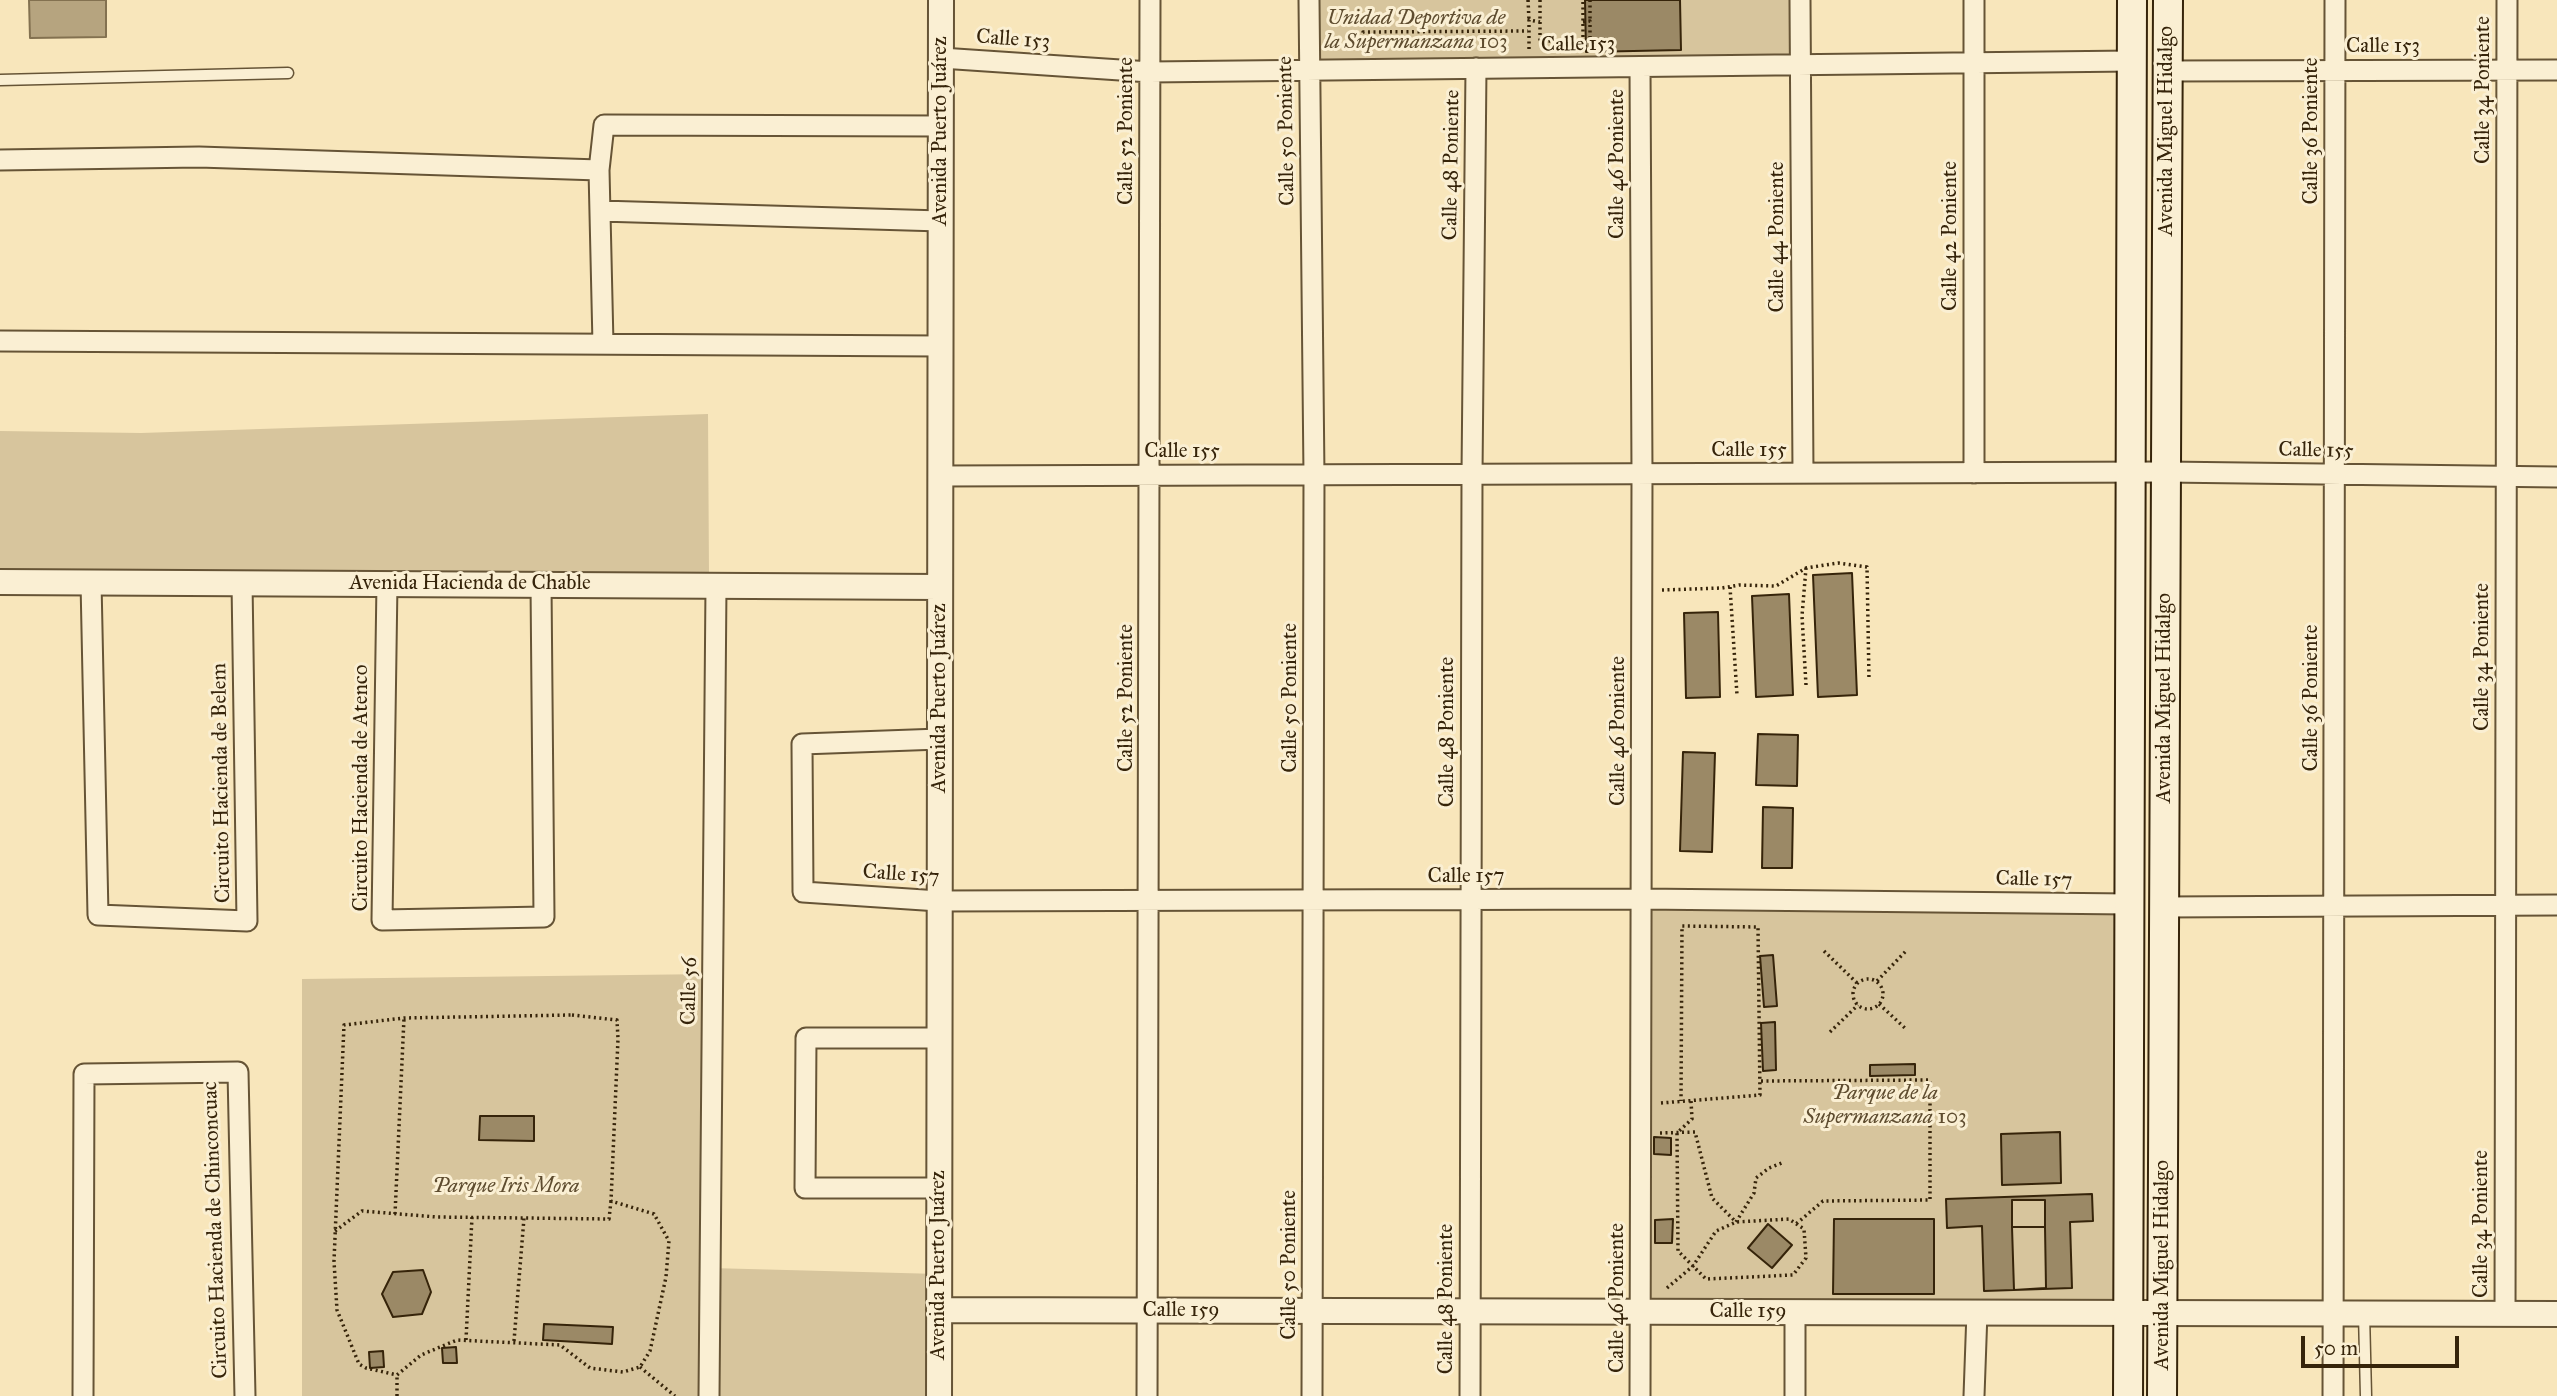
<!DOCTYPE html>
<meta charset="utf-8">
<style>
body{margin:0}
#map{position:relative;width:2557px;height:1396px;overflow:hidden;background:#f8e6bb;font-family:"IM FELL Great Primer",serif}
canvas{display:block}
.scale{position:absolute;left:2301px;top:1336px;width:158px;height:32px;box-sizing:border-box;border:4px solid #36240a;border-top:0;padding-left:9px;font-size:21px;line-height:24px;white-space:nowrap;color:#36240a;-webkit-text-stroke:5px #faefd3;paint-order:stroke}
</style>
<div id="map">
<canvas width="2557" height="1396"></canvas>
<div class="scale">50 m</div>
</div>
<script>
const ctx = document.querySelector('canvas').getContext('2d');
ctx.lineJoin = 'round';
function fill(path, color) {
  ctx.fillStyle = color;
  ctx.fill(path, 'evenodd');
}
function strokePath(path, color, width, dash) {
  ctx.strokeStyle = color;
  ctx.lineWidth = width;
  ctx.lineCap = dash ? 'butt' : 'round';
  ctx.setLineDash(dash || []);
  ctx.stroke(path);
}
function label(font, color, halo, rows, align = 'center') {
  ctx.font = font + ' "IM FELL Great Primer",serif';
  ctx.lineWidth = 6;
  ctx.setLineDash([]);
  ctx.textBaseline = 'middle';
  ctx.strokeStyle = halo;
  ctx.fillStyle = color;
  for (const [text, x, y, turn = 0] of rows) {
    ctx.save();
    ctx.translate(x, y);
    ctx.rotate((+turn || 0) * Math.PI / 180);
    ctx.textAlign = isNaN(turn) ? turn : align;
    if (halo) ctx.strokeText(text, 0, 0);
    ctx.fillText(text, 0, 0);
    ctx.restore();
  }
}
fill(new Path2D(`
 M1314 0H1796V60L1313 65Z
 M708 414 709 575H0V431L141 433Z
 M1642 900 2129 904 2128 1312 1641 1311Z
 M712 974 710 1268 939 1274 938 1396H302V979Z`), '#d7c59d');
const water = new Path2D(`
 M29 0H106V37L30 38Z`);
fill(water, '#b6a47f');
strokePath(water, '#837150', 2);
const building = new Path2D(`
 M1585 0H1680L1681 50 1586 52Z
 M1852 573 1857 695 1818 697 1813 575Z
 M1789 594 1793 695 1756 697 1752 596Z
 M1718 612 1720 697 1686 698 1684 613Z
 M1758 734 1798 735 1797 786 1756 785Z
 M1683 752 1715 753 1712 852 1680 851Z
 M1763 807 1793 808 1792 868H1762Z
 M1773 955 1777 1006 1764 1007 1760 956Z
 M1775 1022 1776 1070 1763 1071 1761 1023Z
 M1915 1064V1075L1870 1076V1065Z
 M480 1116H534V1141L479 1140Z
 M2060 1132 2061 1183 2002 1185 2001 1134Z
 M1654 1137 1671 1138V1155L1654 1154Z
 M2092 1194 2093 1221 2070 1222 2072 1288 1984 1291 1982 1226 1947 1228 1946 1199Z
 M2012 1200H2045V1227H2012Z
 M1673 1219 1672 1243H1655V1220Z
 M1834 1219H1934V1294H1833Z
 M1768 1224 1792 1245 1772 1268 1748 1248Z
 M2012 1227H2045L2046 1288 2014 1290Z
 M423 1270 431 1292 422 1314 393 1317 382 1294 393 1272Z
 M544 1324 613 1327 612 1344 543 1340Z
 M456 1347 457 1363H443L442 1348Z
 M383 1351 384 1367 370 1368 369 1352Z`);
fill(building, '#9b8966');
strokePath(building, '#36240a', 2);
const service = new Path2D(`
 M0 80 288 73
 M2364 1313 2366 1396`);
const minor = new Path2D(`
 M1309 0 1314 475 1312 1396
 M1800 0 1803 473
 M941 58 1150 72 2132 61
 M1640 67 1642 474 1640 1396
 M2168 71 2557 70
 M0 160 199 157 599 170
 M600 211 941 221
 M0 341 940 346
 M603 344 599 170 604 125 941 126
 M1974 473V0
 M940 476 2166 472 2557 477
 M91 582 98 915 247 921 242 582
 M387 583 382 920 544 917 541 584
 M940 739 802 744 803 892 939 901 1641 899 2130 904
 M2164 907 2557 905
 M939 1188H805L806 1038H939
 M2505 1313 2507 0
 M83 1396 84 1074 238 1072 245 1396
 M709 1396 716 586
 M1147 1396 1150 0
 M1470 1396 1472 474 1476 68
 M1795 1396V1312
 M1974 1396 1977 1312
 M2333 1396 2335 0`);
const tertiary = new Path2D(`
 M0 582 940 587
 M939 1310 2557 1314
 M939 1396 941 0`);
const secondary = new Path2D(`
 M2128 1396 2132 0
 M2162 1396 2168 0`);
strokePath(service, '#665436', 13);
strokePath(minor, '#665436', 23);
strokePath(tertiary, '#665436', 28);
strokePath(secondary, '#36240a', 32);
strokePath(new Path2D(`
 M1528 0 1529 20
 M1540 0V41H1583V0
 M1590 0V21
 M1583 22 1590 21V47
 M1362 49 1363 32 1528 31
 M1529 49V20L1540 22
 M1730 587 1737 695
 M1662 590 1722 588 1739 585 1776 586 1806 568 1838 563 1867 567 1869 680
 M1806 685 1802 616 1806 568
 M1824 951 1857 983
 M1853 994a15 15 0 1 1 30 0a15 15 0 1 1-30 0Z
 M1877 981 1906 951
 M1879 1004 1906 1029
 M572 1015 617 1020 618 1039 611 1201 654 1214 669 1241 666 1277 650 1351 640 1367 623 1372 590 1368 560 1345 457 1340 421 1355 397 1375 366 1368 359 1364 337 1310 334 1261 344 1025 404 1018Z
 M1830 1032 1858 1005
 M1761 1081 1930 1080V1200L1823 1201 1796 1224
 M1661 1103 1760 1095 1758 927 1682 926 1681 1101
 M1660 1133 1695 1132 1712 1198 1736 1222
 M395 1214 404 1018
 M1736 1222 1754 1193 1756 1178 1769 1168 1784 1162
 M335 1231 362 1211 437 1217 609 1219 611 1201
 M1667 1288 1693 1266 1716 1231 1736 1222 1789 1219 1804 1229 1806 1258 1793 1275 1706 1279 1678 1251 1677 1133 1692 1119 1691 1101
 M466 1340 472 1217
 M514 1341 524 1218
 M640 1367 675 1396
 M397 1396V1375`), '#36240a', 3.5, [2, 3.5]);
strokePath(service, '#faefd3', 10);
strokePath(minor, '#faefd3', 19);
strokePath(tertiary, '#faefd3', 24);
strokePath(secondary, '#faefd3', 28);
label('italic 21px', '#5e4c2f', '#faefd3', [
 ["Unidad Deportiva de",1416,19],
 ["la Supermanzana 103",1416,43],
 ["Parque de la",1885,1094],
 ["Supermanzana 103",1885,1118],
 ["Parque Iris Mora",506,1187]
]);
label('21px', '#36240a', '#faefd3', [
 ["Calle 153",1013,40,4],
 ["Calle 153",1578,45,-1],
 ["Calle 153",2383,47],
 ["Calle 34 Poniente",2484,90,-90],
 ["Avenida Puerto Juárez",941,131,-90],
 ["Calle 52 Poniente",1127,131,-90],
 ["Calle 50 Poniente",1287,131,-91],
 ["Avenida Miguel Hidalgo",2167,131,-90],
 ["Calle 36 Poniente",2312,131,-90],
 ["Calle 46 Poniente",1618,164,-90],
 ["Calle 48 Poniente",1452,165,-89],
 ["Calle 42 Poniente",1951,236,-90],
 ["Calle 44 Poniente",1778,237,-90],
 ["Calle 155",1749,451],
 ["Calle 155",2316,451,1],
 ["Calle 155",1182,452],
 ["Avenida Hacienda de Chable",470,584],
 ["Calle 34 Poniente",2483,657,-90],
 ["Avenida Puerto Juárez",940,698,-90],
 ["Calle 52 Poniente",1127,698,-90],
 ["Calle 50 Poniente",1291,698,-90],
 ["Avenida Miguel Hidalgo",2165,698,-90],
 ["Calle 36 Poniente",2312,698,-90],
 ["Calle 46 Poniente",1619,731,-90],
 ["Calle 48 Poniente",1448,732,-90],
 ["Circuito Hacienda de Belem",222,783,-91],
 ["Circuito Hacienda de Atenco",362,788,-90],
 ["Calle 157",901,875,4],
 ["Calle 157",1466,877],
 ["Calle 157",2034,880,1],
 ["Calle 56",690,991,-89],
 ["Calle 34 Poniente",2482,1224,-90],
 ["Circuito Hacienda de Chinconcuac",216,1230,-92],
 ["Avenida Puerto Juárez",939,1265,-90],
 ["Calle 50 Poniente",1290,1265,-90],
 ["Avenida Miguel Hidalgo",2163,1265,-90],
 ["Calle 46 Poniente",1618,1298,-90],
 ["Calle 48 Poniente",1447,1299,-90],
 ["Calle 159",1181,1311],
 ["Calle 159",1748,1312]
]);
</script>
